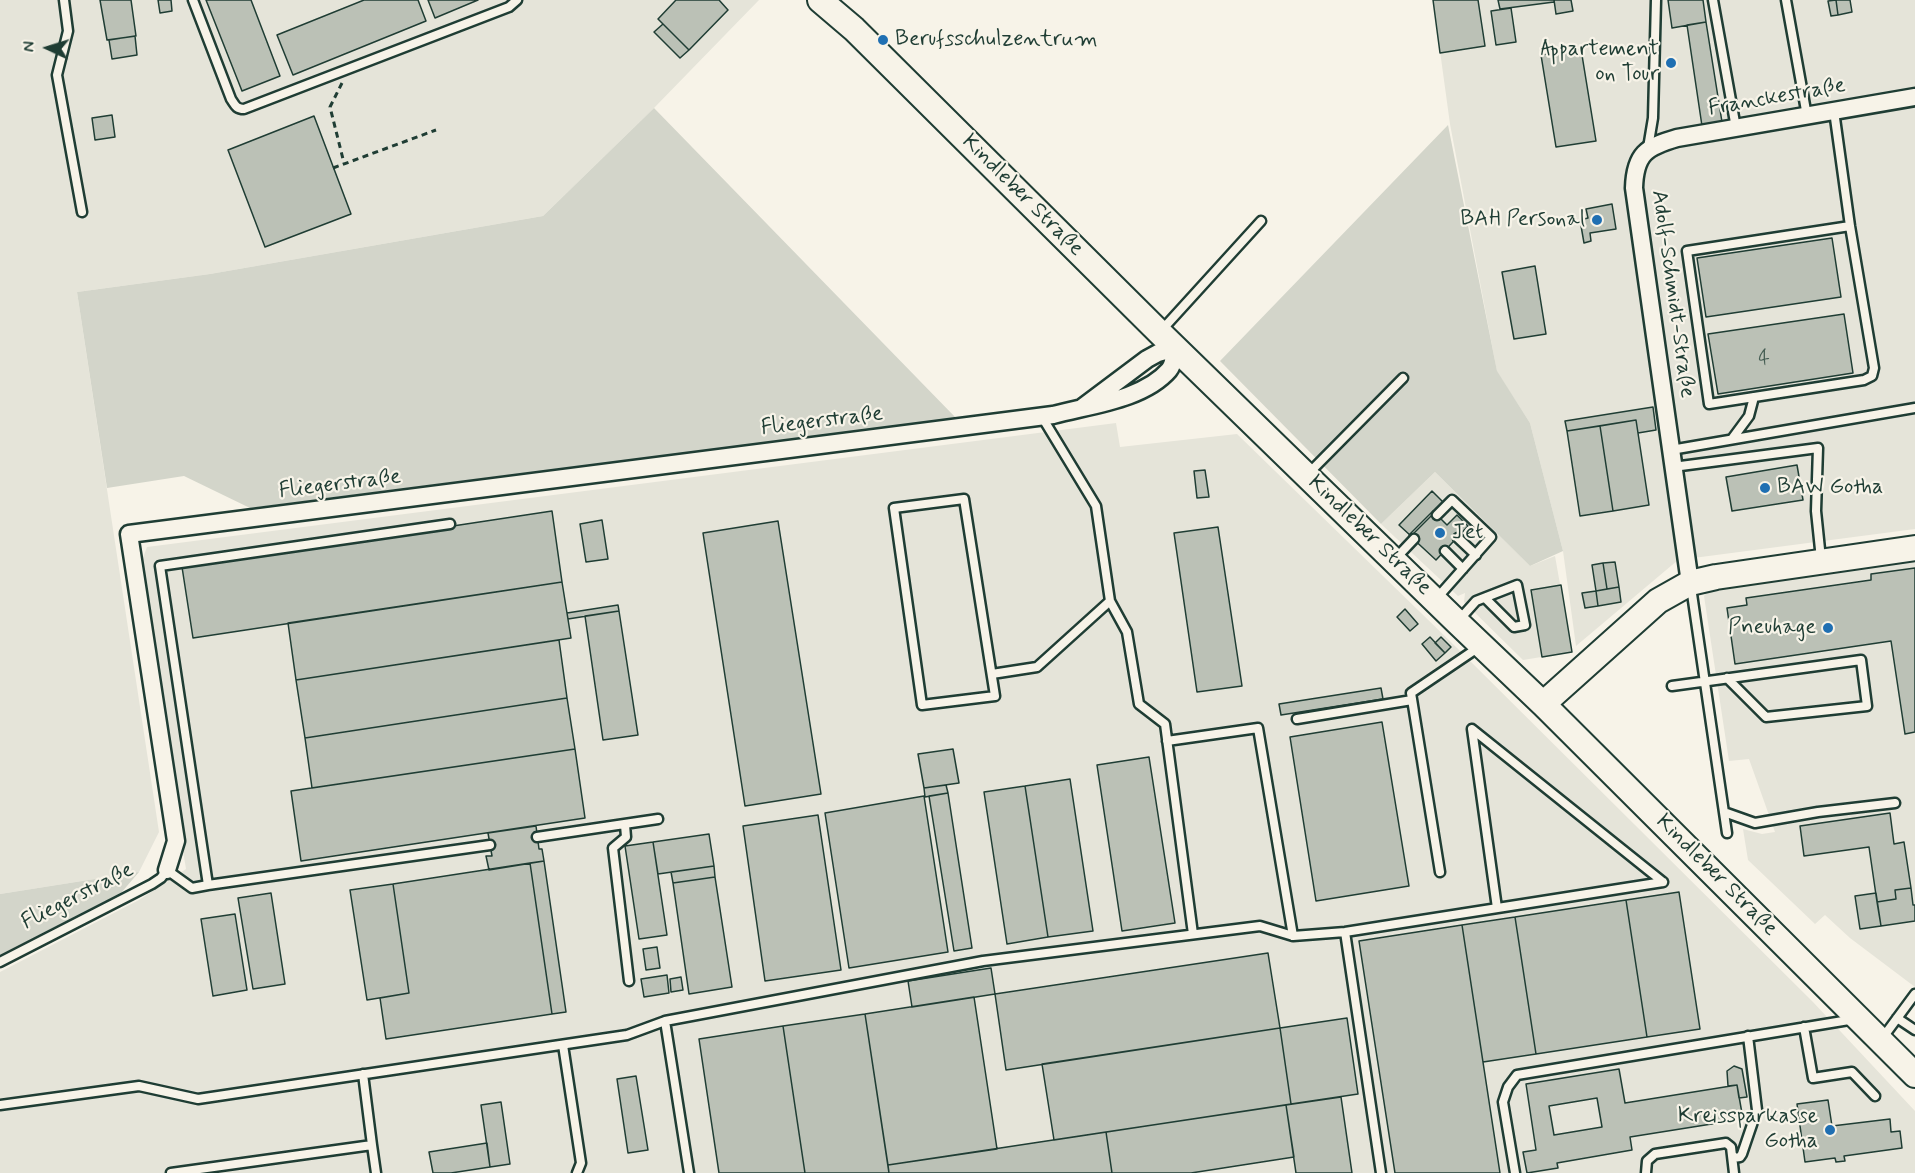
<!DOCTYPE html>
<meta charset="utf-8">
<style>
body{margin:0}
#map{position:relative;width:1915px;height:1173px;overflow:hidden;background:#f7f3e8;font-family:Mynerve,sans-serif}
canvas{display:block}
.north{position:absolute;left:18px;top:18px;width:60px;height:60px;-webkit-text-stroke:4px #f7f3e8;paint-order:stroke;rotate:274deg;font-size:16px;font-weight:700;line-height:24px;text-align:center;color:#1f3d34}
.north::after{content:'';display:block;margin:auto;width:21px;height:27px;background:#1f3d34;clip-path:polygon(50% 0,100% 100%,50% 72%,0 100%)}
</style>
<div id="map">
<canvas width="1915" height="1173"></canvas>
<div class="north">N</div>
</div>
<script>
const ctx = document.querySelector('canvas').getContext('2d');
ctx.lineJoin = 'round';
function fill(path, color) {
  ctx.fillStyle = color;
  ctx.fill(path, 'evenodd');
}
function strokePath(path, color, width, dash) {
  ctx.strokeStyle = color;
  ctx.lineWidth = width;
  ctx.lineCap = dash ? 'butt' : 'round';
  ctx.setLineDash(dash || []);
  ctx.stroke(path);
}
function label(font, color, halo, rows, align = 'center') {
  ctx.font = font + ' Mynerve,sans-serif';
  ctx.lineWidth = 4.5;
  ctx.setLineDash([]);
  ctx.textBaseline = 'middle';
  ctx.strokeStyle = halo;
  ctx.fillStyle = color;
  for (const [text, x, y, turn = 0] of rows) {
    ctx.save();
    ctx.translate(x, y);
    ctx.rotate((+turn || 0) * Math.PI / 180);
    ctx.textAlign = isNaN(turn) ? turn : align;
    if (halo) ctx.strokeText(text, 0, 0);
    ctx.fillText(text, 0, 0);
    ctx.restore();
  }
}
fill(new Path2D(`
 M0 0H759L654 108 543 216 210 274 77 292 159 832 139 872 0 894Z
 M1433 0H1915V529L1678 560 1576 646 1563 551 1530 423 1497 372 1450 124Z
 M1116 423 1120 447 1237 434 1456 647 1813 1002 1915 1111V1173H0V972L139 900 186 869 138 571 147 547Z
 M1435 472 1530 566 1555 556 1572 652 1523 660 1464 602 1465 593 1458 596 1381 524Z
 M1915 561V987L1850 938 1825 915 1815 924 1748 860 1743 829 1762 834 1775 832 1749 759 1729 761 1704 596 1707 592 1715 589Z`), '#e5e4d9');
fill(new Path2D(`
 M654 108 956 418 250 508 184 476 107 488 77 292 210 274 543 216Z
 M1448 125 1497 371 1530 423 1563 551 1530 566 1435 472 1381 524 1220 361Z
 M139 872 121 893 0 955V894Z`), '#d3d5ca');
const building = new Path2D(`
 M100 0H131L136 36 107 40Z
 M158 0H171L172 11 160 13Z
 M206 0H251L280 76 242 91Z
 M364 0H418L426 21 293 75 277 35Z
 M428 0H478L435 18Z
 M676 0H719L728 10 689 50 658 19Z
 M1433 0H1478L1485 46 1440 53Z
 M1498 0H1554V2L1500 9Z
 M1554 0H1571L1573 11 1556 14Z
 M1668 0H1703L1706 22 1672 28Z
 M1836 0 1838 15 1831 16 1828 1Z
 M1836 0H1850L1852 12 1838 15Z
 M1511 8 1516 42 1496 45 1491 11Z
 M1706 22 1722 122 1702 126 1687 25Z
 M663 24 689 50 680 58 654 32Z
 M135 36 137 55 112 59 109 40Z
 M1581 49 1596 141 1556 147 1541 55Z
 M112 115 115 137 95 140 92 118Z
 M314 116 351 214 265 247 228 150Z
 M1612 204 1616 229 1590 233 1591 241 1584 243 1580 220 1588 218 1586 209Z
 M1832 238 1841 297 1706 317 1697 258Z
 M1535 266 1546 334 1514 339 1502 272Z
 M1844 314 1853 373 1718 394 1708 334Z
 M1653 407 1656 430 1638 433 1636 420 1567 431 1565 421Z
 M1636 420 1649 505 1613 511 1600 426Z
 M1600 426 1613 511 1580 516 1567 431Z
 M1797 465 1803 500 1732 511 1726 477Z
 M1205 470 1209 497 1197 498 1194 471Z
 M1432 491 1444 503 1411 536 1399 525Z
 M552 511 562 582 193 638 182 567Z
 M1433 511 1447 525 1457 515 1468 526 1436 560 1409 535Z
 M602 520 608 559 586 562 580 524Z
 M778 521 821 794 745 806 703 533Z
 M1218 527 1242 686 1197 692 1174 533Z
 M1615 562 1619 587 1607 589 1603 563Z
 M1603 563 1607 589 1596 591 1592 565Z
 M1915 568V732L1905 734 1891 641 1735 664 1727 608 1747 605 1746 598 1871 580V574Z
 M562 582 571 638 296 680 288 623Z
 M1561 585 1572 652 1542 657 1531 590Z
 M1619 587 1621 602 1598 606 1596 591Z
 M1596 591 1598 606 1585 608 1582 593Z
 M618 605 619 611 568 619 567 613Z
 M1405 609 1418 624 1410 631 1397 617Z
 M619 611 638 735 603 740 585 616Z
 M1430 637 1445 653 1436 661 1422 644Z
 M1441 637 1451 647 1445 653 1435 643Z
 M559 640 567 698 305 738 296 680Z
 M1381 688 1383 699 1281 715 1279 704Z
 M567 698 575 749 312 788 305 738Z
 M1382 722 1409 886 1316 901 1290 737Z
 M575 749 585 818 301 861 291 791Z
 M953 749 959 783 924 788 918 754Z
 M1149 757 1175 923 1122 931 1097 765Z
 M1070 779 1093 931 1048 937 1025 786Z
 M946 785 948 793 925 797 924 788Z
 M1025 786 1048 937 1007 944 984 792Z
 M948 793 972 948 954 951 929 796Z
 M924 796 948 952 849 968 825 813Z
 M1890 813 1894 844 1904 842 1911 888 1895 890 1896 899 1877 902 1869 847 1804 856 1800 826Z
 M818 815 841 970 765 981 743 826Z
 M536 826 539 849H542L544 861 489 870 486 856H492L488 833Z
 M709 834 714 866 658 874 653 842Z
 M653 842 667 935 639 939 625 846Z
 M544 861 566 1012 552 1014 530 863Z
 M530 863 552 1014 386 1039 380 998 409 993 393 884Z
 M714 866 715 877 673 883 671 872Z
 M715 877 732 987 689 994 673 883Z
 M393 884 409 993 367 1000 350 890Z
 M1911 888 1913 905H1915V921L1881 926 1877 902 1896 899 1895 890Z
 M1679 892 1700 1029 1647 1037 1626 900Z
 M271 893 285 984 253 989 238 898Z
 M1876 893 1881 926 1860 929 1855 896Z
 M1626 900 1647 1037 1536 1054 1515 917Z
 M235 914 247 990 213 996 201 919Z
 M1515 917 1536 1054 1483 1062 1462 925Z
 M1462 925 1500 1173H1395L1359 941Z
 M657 947 660 968 646 970 643 949Z
 M1268 953 1280 1028 1006 1070 995 994Z
 M991 968 995 994 912 1007 908 981Z
 M667 975 669 993 644 997 641 979Z
 M681 977 683 990 671 992 670 979Z
 M974 997 997 1149 888 1165 865 1014Z
 M865 1014 889 1173H805L783 1026Z
 M1347 1018 1358 1094 1291 1104 1280 1028Z
 M783 1026 805 1173H719L699 1039Z
 M1280 1028 1291 1104 1054 1140 1042 1064Z
 M1734 1066 1742 1069 1747 1097 1739 1098 1737 1085 1728 1086 1727 1071Z
 M1619 1069 1625 1103 1737 1085 1743 1119 1630 1137 1632 1150 1557 1163 1558 1168 1527 1173 1523 1152 1536 1150 1526 1084ZM1597 1098 1602 1127 1554 1135 1549 1106Z
 M636 1076 648 1150 628 1153 617 1079Z
 M1341 1097 1352 1173H1296L1286 1105Z
 M1828 1100 1832 1126 1890 1119 1891 1132 1900 1131 1902 1148 1844 1156 1845 1161 1836 1162 1835 1158 1805 1162 1797 1104Z
 M501 1102 510 1164 490 1167 481 1105Z
 M1286 1105 1294 1157 1191 1173H1112L1106 1132Z
 M1106 1132 1112 1173H889L888 1165Z
 M487 1143 490 1167 451 1173H433L429 1152Z`);
fill(building, '#bbc1b6');
strokePath(building, '#1f3d34', 1.5);
const lane = new Path2D(`
 M64 0 68 31 57 75 82 212
 M193 0 231 99C235 105 236 109 244 109L509 7 517 0
 M1713 0 1736 128
 M1786 0 1807 116
 M1834 111 1850 226 1874 368 1872 376 1864 380 1709 404 1687 251 1850 226
 M1648 148 1653 118 1656 0
 M1160 332 1261 221
 M1042 417 1096 506 1110 601 1127 632 1139 704 1165 724 1193 934
 M1732 439 1749 416 1754 397
 M1671 450 1915 408
 M1673 467 1818 448 1816 511 1821 559
 M1307 475 1403 378
 M964 499 995 696 922 705 894 508Z
 M450 524 160 566 208 885 490 845
 M1458 538 1476 555
 M1445 551 1463 569
 M1396 558 1414 539
 M1691 587 1727 833
 M1437 598 1491 537 1452 500 1437 515
 M1459 620 1476 601 1517 585 1525 625 1514 627 1485 598
 M992 674 1037 667 1110 601
 M1672 686 1861 660 1867 706 1766 717 1727 678
 M1297 719 1412 700
 M1167 741 1258 728 1293 936
 M1724 812 1755 823 1818 812 1895 803
 M625 825 626 837 613 848 629 981
 M537 837 658 819
 M1440 872 1411 693 1479 647
 M1497 908 1472 729 1663 882
 M1345 932 1381 1173
 M0 962 152 884 161 878 167 870 192 888 208 885
 M1897 1018 1915 1030
 M665 1021 689 1173
 M1804 1027 1813 1078 1852 1072 1875 1096
 M1881 1040 1915 994
 M563 1045 581 1163 577 1173
 M0 1105 139 1086 198 1099 627 1035 665 1021 983 961 1260 926 1293 936 1345 932 1663 882
 M372 1145 376 1173
 M1733 1158 1740 1157 1742 1154 1757 1110 1748 1036
 M171 1173 372 1145 363 1074
 M1515 1173 1503 1102 1508 1087 1517 1075 1855 1019
 M1646 1173 1647 1161 1655 1154 1726 1143 1731 1147 1734 1173`);
const street = new Path2D(`
 M1690 583 1634 188C1635 154 1646 147 1677 138L1915 97
 M167 870 176 841 129 534 1053 415C1089 405 1143 400 1169 370 1174 364 1174 355 1176 348L1158 353 1147 359 1083 407`);
const secondary = new Path2D(`
 M820 0 854 29 1159 332 1457 622 1543 704 1915 1075
 M1543 704 1658 601 1690 583 1716 577 1915 548`);
strokePath(lane, '#1f3d34', 13);
strokePath(street, '#1f3d34', 21);
strokePath(secondary, '#1f3d34', 28);
strokePath(new Path2D(`
 M342 83 330 107 344 163
 M333 168 436 130`), '#1f3d34', 3, [6, 4.5]);
strokePath(lane, '#f7f3e8', 8);
strokePath(street, '#f7f3e8', 16);
strokePath(secondary, '#f7f3e8', 24);
for (const [x, y, r, color] of [
 [883,40,6,"#1f6fb2"],
 [1671,63,6,"#1f6fb2"],
 [1597,220,6,"#1f6fb2"],
 [1765,488,6,"#1f6fb2"],
 [1440,533,6,"#1f6fb2"],
 [1828,628,6,"#1f6fb2"],
 [1830,1130,6,"#1f6fb2"]
]) {
  const dot = new Path2D();
  dot.arc(x, y, r, 0, 2 * Math.PI);
  ctx.fillStyle = color;
  ctx.fill(dot);
  strokePath(dot, '#f7f3e8', 2);
}
label('20px', '#465e54', null, [
 ["4",1764,360]
]);
label('22px', '#1f3d34', '#f7f3e8', [
 ["Berufsschulzentrum",895,40,"left"],
 ["Appartement",1659,50],
 ["on Tour",1659,75],
 ["BAH Personal",1585,220],
 ["BAW Gotha",1777,488,"left"],
 ["Jet",1452,533,"left"],
 ["Pneuhage",1816,628],
 ["Kreissparkasse",1818,1117],
 ["Gotha",1818,1142]
], 'right');
label('22px', '#1f3d34', '#f7f3e8', [
 ["Franckestraße",1777,98,-10],
 ["Kindleber Straße",1022,196,45],
 ["Adolf-Schmidt-Straße",1672,294,82],
 ["Fliegerstraße",822,422,-7],
 ["Fliegerstraße",340,485,-7],
 ["Kindleber Straße",1369,536,44],
 ["Kindleber Straße",1716,876,45],
 ["Fliegerstraße",78,897,-27]
]);
</script>
